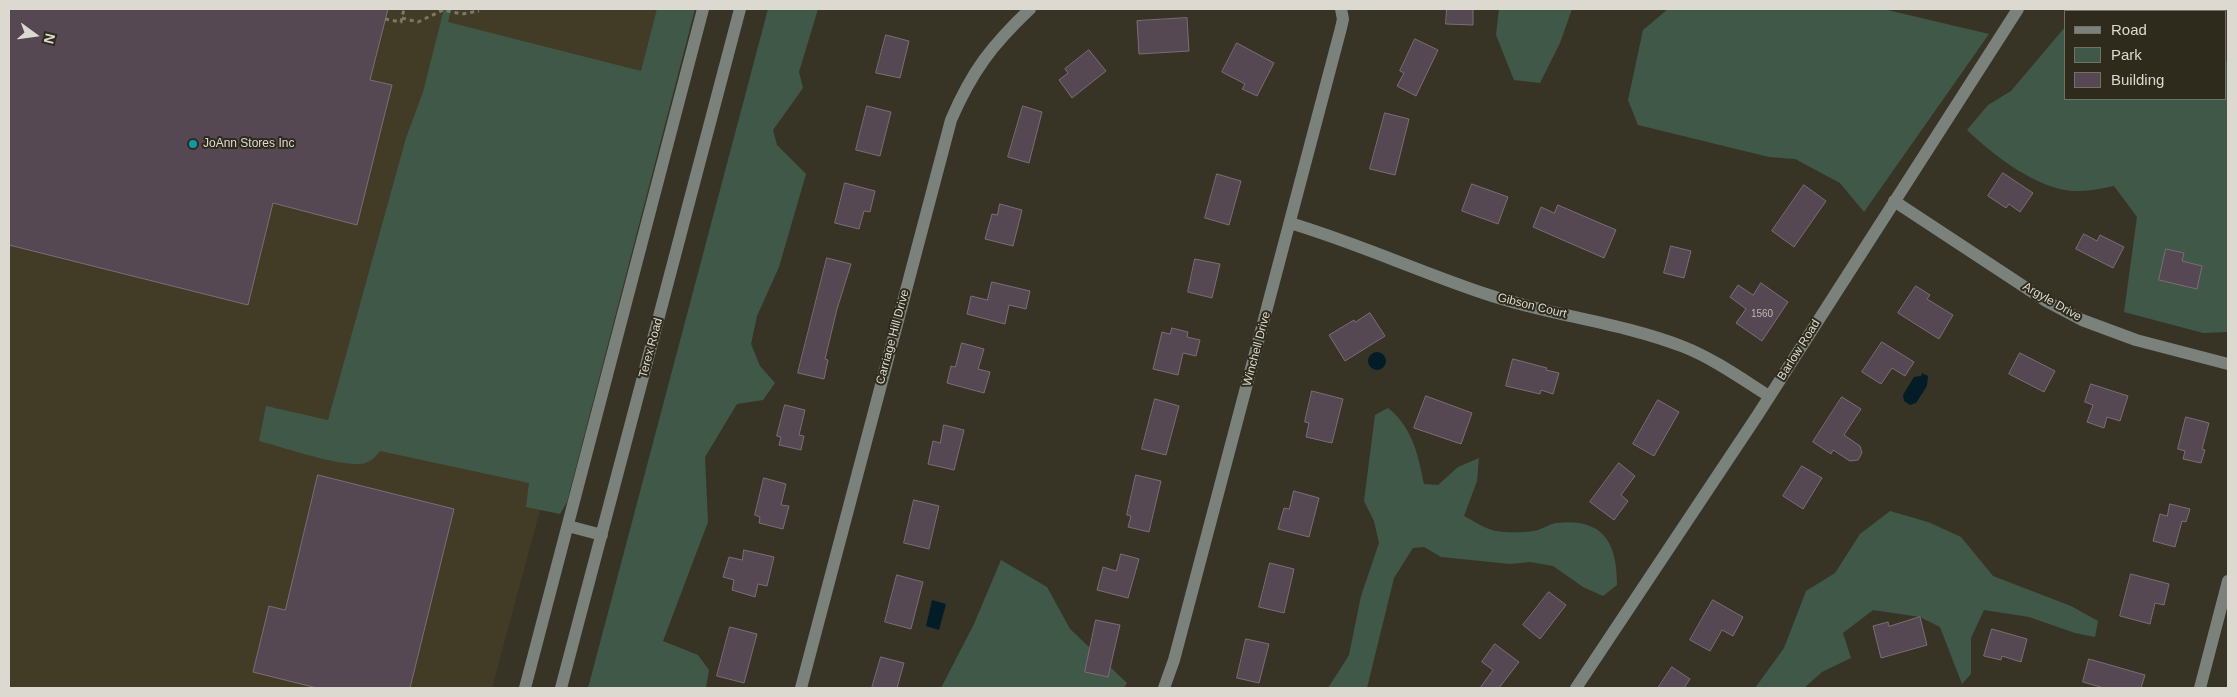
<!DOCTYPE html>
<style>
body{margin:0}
#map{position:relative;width:2237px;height:697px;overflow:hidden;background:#383425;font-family:Arial,sans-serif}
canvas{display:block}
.frame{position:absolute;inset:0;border:10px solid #dcdad0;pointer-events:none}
.legend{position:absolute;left:2064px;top:10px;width:162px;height:90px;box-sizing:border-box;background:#2e2a1c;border:1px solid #747064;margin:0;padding:6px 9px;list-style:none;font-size:15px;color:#dcdad0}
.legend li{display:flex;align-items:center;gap:10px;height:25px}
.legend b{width:25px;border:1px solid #747064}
.north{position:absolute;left:10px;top:10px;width:50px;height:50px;-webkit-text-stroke:4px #2e2a1c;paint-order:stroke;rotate:104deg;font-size:14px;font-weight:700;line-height:20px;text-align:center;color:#dcdad0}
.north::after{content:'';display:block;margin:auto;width:18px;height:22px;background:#dcdad0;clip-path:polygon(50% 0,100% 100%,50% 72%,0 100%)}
</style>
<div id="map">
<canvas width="2237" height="697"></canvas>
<div class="frame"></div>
<ul class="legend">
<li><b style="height:6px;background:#7b827c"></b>Road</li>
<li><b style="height:14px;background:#405848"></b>Park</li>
<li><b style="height:14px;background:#564852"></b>Building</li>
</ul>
<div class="north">N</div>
</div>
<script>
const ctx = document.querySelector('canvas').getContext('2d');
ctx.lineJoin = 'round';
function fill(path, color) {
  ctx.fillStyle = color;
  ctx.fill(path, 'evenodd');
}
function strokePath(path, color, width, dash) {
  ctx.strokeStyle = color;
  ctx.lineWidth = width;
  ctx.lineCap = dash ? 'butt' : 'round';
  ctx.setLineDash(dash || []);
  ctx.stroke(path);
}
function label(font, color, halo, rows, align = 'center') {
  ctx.font = font + ' Arial,sans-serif';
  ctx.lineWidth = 4;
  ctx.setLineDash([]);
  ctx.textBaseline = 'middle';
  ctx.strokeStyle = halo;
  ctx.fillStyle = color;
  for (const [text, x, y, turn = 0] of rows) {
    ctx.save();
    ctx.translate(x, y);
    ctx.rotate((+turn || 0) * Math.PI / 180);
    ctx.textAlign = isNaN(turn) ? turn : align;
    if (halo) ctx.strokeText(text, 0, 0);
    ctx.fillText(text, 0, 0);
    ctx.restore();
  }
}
fill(new Path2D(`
 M2104 9H2228V62L2226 61V11H2108Z`), '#48353e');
fill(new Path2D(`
 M9 9H675L492 688H9Z`), '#423c27');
fill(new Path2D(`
 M444 9H451L448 22 641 71 657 9H695L567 502 560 514 526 507 529 483 380 451C376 456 372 461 365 463 346 469 282 447 259 441L266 406 328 420 406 138 423 92Z
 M768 9H818L799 72 803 88 773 130 777 145 806 174 779 267 757 316 751 344 760 366 775 383 763 400 737 404 705 457 708 522 663 641 698 655 709 670 706 688H588Z
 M1499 9H1572L1560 43 1540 83 1514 80 1496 35Z
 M1668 9H1883L1989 34 1864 212 1840 183 1795 159 1769 157 1638 125 1628 100 1643 30Z
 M2066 26V99H2226V61L2228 62V332L2203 333 2124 312 2137 217 2114 186C2103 188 2091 191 2080 191 2041 193 1993 155 1967 130L1988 105 2011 91Z
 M1388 408C1413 428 1418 455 1424 484L1438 485 1458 467 1479 458 1477 481 1464 516C1474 521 1485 529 1496 531 1507 533 1528 533 1538 530 1544 528 1550 524 1556 523 1604 518 1617 543 1617 585L1603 596 1583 587 1553 566 1530 562 1510 564 1441 557 1424 547 1413 548 1394 578 1367 688H1328L1349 655 1361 596 1379 543 1374 521 1364 501 1375 415Z
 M1890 511 1928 522 1961 537 1993 576 2071 606 2098 621 2095 637 2075 633 2029 617 1984 610 1971 638V674L1962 684 1940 627 1920 617 1873 610 1843 633 1851 658 1822 672 1804 688H1755L1784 648 1806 591 1835 573 1860 534Z
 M1001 560 1047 587 1070 629 1127 683 1124 688H941L974 624Z`), '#405848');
fill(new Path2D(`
 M1368 361a9 9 0 1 1 18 0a9 9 0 1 1-18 0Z
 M1922 373 1928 376 1927 386 1916 403 1910 405 1904 401 1903 395 1914 377 1921 376Z
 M932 600 946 604 939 630 926 626Z`), '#021c28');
const building = new Path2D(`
 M9 9H388L370 80 392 85 357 225 273 203 248 305 9 245Z
 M1447 9H1473V25L1446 24Z
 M1187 18 1189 51 1139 54 1137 21Z
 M886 35 909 41 900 78 876 73Z
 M1415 39 1438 50 1416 96 1397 86 1404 73 1400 71Z
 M1237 43 1274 63 1257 96 1242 89 1245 84 1222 72Z
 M1089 50 1106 71 1072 98 1059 80 1068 73 1065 69Z
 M867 106 891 112 880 156 856 150Z
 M1023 106 1042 112 1029 163 1008 157Z
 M1385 113 1409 119 1395 175 1370 169Z
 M2003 173 2033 193 2020 212 2009 204 2006 208 1988 196Z
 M1217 174 1241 181 1229 225 1205 218Z
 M845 183 875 191 870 212 864 211 859 229 835 223Z
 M1472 184 1508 197 1498 224 1462 211Z
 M1804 185 1826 201 1794 247 1772 231Z
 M1000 204 1022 210 1013 246 985 239 992 214 997 215Z
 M1558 205 1616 230 1604 258 1533 227 1541 207 1554 213Z
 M2084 234 2097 241 2100 235 2124 247 2113 268 2076 249Z
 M1671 246 1691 251 1684 278 1664 273Z
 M2166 249 2184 253 2182 261 2202 266 2197 289 2159 280Z
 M827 258 851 264 837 309 825 359 828 360 824 379 798 373Z
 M1195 259 1220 264 1212 298 1188 292Z
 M992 282 1030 291 1026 309 1009 305 1005 324 967 314 971 296 987 300Z
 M1761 283 1788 302 1762 341 1736 323 1746 309 1730 297 1738 285 1753 295Z
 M1916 286 1930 295 1927 299 1953 315 1939 339 1898 313Z
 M1370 313 1385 336 1345 361 1329 335 1354 320 1355 322Z
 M1172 328 1188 332 1187 337 1200 340 1196 356 1183 353 1178 375 1153 369 1162 332 1170 334Z
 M1882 342 1914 362 1905 376 1892 368 1881 384 1862 372Z
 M962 343 984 349 978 369 990 372 984 393 947 383 951 366 955 367Z
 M2020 353 2055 371 2044 392 2009 374Z
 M1513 359 1547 368 1546 370 1559 373 1553 394 1541 390 1540 394 1506 386Z
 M2091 384 2128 396 2120 421 2107 417 2104 428 2087 422 2093 405 2085 402Z
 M1312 391 1343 399 1332 443 1306 437 1309 423 1305 422Z
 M1426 396 1472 413 1461 444 1414 428Z
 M1842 397 1861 409 1844 435 1860 446 1862 453 1858 460 1850 461 1833 450 1831 454 1813 442Z
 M1155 399 1179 406 1166 455 1142 449Z
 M1658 400 1679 412 1654 456 1633 444Z
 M785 405 805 410 799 435 804 436 801 450 779 445 781 437 777 436Z
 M2186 417 2209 423 2202 449 2205 450 2201 463 2183 459 2185 451 2178 449Z
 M944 425 964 430 954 470 928 464 933 441 940 443Z
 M1619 463 1635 476 1621 495 1628 501 1614 520 1590 502Z
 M1802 466 1822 478 1803 509 1783 496Z
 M318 475 454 509 410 688H317L253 672 269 606 285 610Z
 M1136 475 1161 481 1149 532 1128 527 1131 516 1127 515Z
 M764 478 786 484 781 505 789 506 783 529 759 523 760 517 755 515Z
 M1294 491 1319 498 1309 537 1278 529 1284 508 1289 509Z
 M914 500 939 506 929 549 904 543Z
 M2170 504 2190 509 2186 522 2182 521 2175 547 2153 541 2160 514 2167 516Z
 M744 550 774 557 767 586 758 584 755 597 732 590 734 580 723 577 729 557 742 560Z
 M1121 554 1139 559 1128 598 1097 590 1103 567 1116 571Z
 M1270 563 1294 569 1284 613 1259 607Z
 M2131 574 2169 584 2164 605 2155 603 2150 624 2120 616Z
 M897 575 923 582 911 629 885 622Z
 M1549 592 1566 605 1540 639 1523 625Z
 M1713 600 1743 617 1733 636 1722 630 1710 651 1690 640Z
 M1920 617 1927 645 1881 658 1873 626 1888 622 1889 626Z
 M1096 620 1120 625 1108 677 1085 672Z
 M730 627 757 634 744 683 717 676Z
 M1992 629 2027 639 2021 662 2002 656 2001 660 1984 656Z
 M1246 639 1269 644 1259 683 1237 678Z
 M1495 644 1519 662 1499 688H1480L1493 670 1482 662Z
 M881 657 904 663 897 688H872Z
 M2089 659 2145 675 2141 688H2104L2083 682Z
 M1672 667 1690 679 1684 688H1658Z`);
fill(building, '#564852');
strokePath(building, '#7c6c77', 1);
strokePath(new Path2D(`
 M402 18 418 22 443 10 462 14 479 11
 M385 19 401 22 404 9`), '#7b786b', 3, [4, 4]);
strokePath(new Path2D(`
 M1894 201 2046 301 2082 320 2136 340 2228 364
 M1290 223C1357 243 1420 272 1486 294 1551 316 1620 322 1684 347 1714 359 1742 379 1769 396
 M568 526 602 535
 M525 688 703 9
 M561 688 740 9
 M801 688 951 120C972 71 992 45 1030 9
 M1164 688 1174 660 1341 28 1343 19 1341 9
 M1576 688 1757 416 2018 9
 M2200 688 2228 581`), '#7b827c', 12);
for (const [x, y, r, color] of [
 [193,144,5,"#0f9aa8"]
]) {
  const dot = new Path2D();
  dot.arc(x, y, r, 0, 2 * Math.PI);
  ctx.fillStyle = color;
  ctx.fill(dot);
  strokePath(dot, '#2e2a1c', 2);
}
label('10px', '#bab6b0', null, [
 ["1560",1762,314]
]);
label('12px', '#dcdad0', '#2e2a1c', [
 ["JoAnn Stores Inc",203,144]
], 'left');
label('12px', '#dcdad0', '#2e2a1c', [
 ["Argyle Drive",2052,302,30],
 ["Gibson Court",1532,306,14],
 ["Carriage Hill Drive",893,337,-75],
 ["Terex Road",651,348,-75],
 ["Winchell Drive",1257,349,-75],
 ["Barlow Road",1799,350,-58]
]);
</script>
